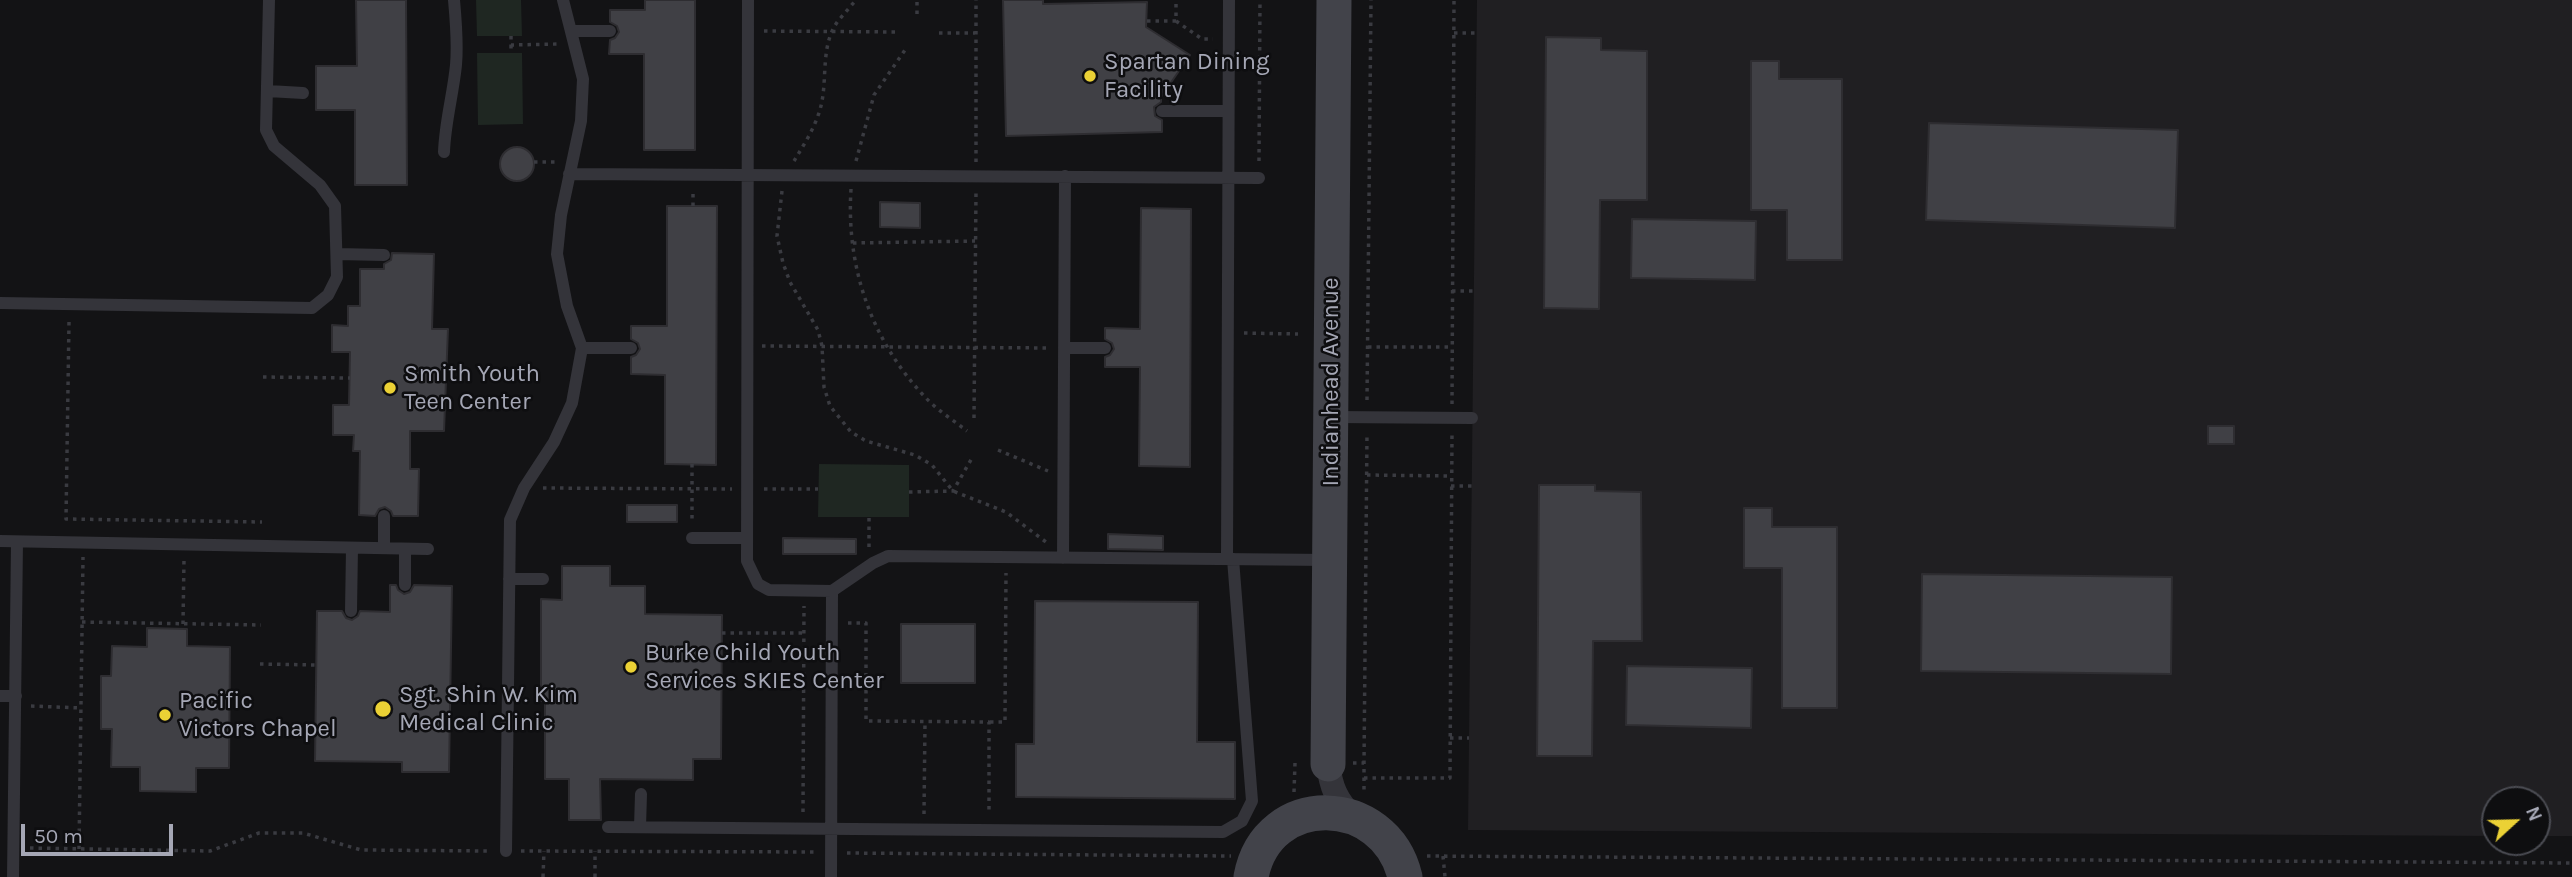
<!DOCTYPE html>
<style>
body{margin:0}
#map{position:relative;width:2572px;height:877px;overflow:hidden;background:#131315;font-family:Karla,sans-serif}
canvas{display:block}
.north{position:absolute;left:2481px;top:786px;width:70px;height:70px;box-sizing:border-box;background:#0e0e10;border:2px solid #4a4b52;border-radius:50%;rotate:68deg;font-size:19px;font-weight:700;line-height:28px;text-align:center;color:#a5a7b5}
.north::after{content:'';display:block;margin:auto;width:24px;height:32px;background:#ebd135;clip-path:polygon(50% 0,100% 100%,50% 72%,0 100%)}
.scale{position:absolute;left:21px;top:824px;width:152px;height:32px;box-sizing:border-box;border:4px solid #a5a7b5;border-top:0;padding-left:9px;font-size:21px;line-height:24px;white-space:nowrap;color:#a5a7b5;-webkit-text-stroke:5px #0e0e10;paint-order:stroke}
</style>
<div id="map">
<canvas width="2572" height="877"></canvas>
<div class="north">N</div>
<div class="scale">50 m</div>
</div>
<script>
const ctx = document.querySelector('canvas').getContext('2d');
ctx.lineJoin = 'round';
function fill(path, color) {
  ctx.fillStyle = color;
  ctx.fill(path, 'evenodd');
}
function strokePath(path, color, width, dash) {
  ctx.strokeStyle = color;
  ctx.lineWidth = width;
  ctx.lineCap = dash ? 'butt' : 'round';
  ctx.setLineDash(dash || []);
  ctx.stroke(path);
}
function label(font, color, halo, rows, align = 'center') {
  ctx.font = font + ' Karla,sans-serif';
  ctx.lineWidth = 5;
  ctx.setLineDash([]);
  ctx.textBaseline = 'middle';
  ctx.strokeStyle = halo;
  ctx.fillStyle = color;
  for (const [text, x, y, turn = 0] of rows) {
    ctx.save();
    ctx.translate(x, y);
    ctx.rotate((+turn || 0) * Math.PI / 180);
    ctx.textAlign = isNaN(turn) ? turn : align;
    if (halo) ctx.strokeText(text, 0, 0);
    ctx.fillText(text, 0, 0);
    ctx.restore();
  }
}
fill(new Path2D(`
 M1477 0H2572V836H2537V800H2495V836L1468 830Z`), '#201f22');
fill(new Path2D(`
 M476 0H521L522 36H477Z
 M477 53H522L523 124 478 125Z
 M819 464 909 465V517H818Z`), '#1f2722');
const building = new Path2D(`
 M356 0H406L407 185H355V110H316V66H357Z
 M645 0H695V150H644V54H609L610 40 615 38 619 32 617 26 610 22V10H645Z
 M1003 0H1043V4L1147 2 1146 27 1190 55 1161 97V102L1154 107 1155 116 1162 120V132L1006 136Z
 M1546 37 1601 38V50L1647 51V200H1600L1599 309 1544 308Z
 M1751 61H1779V79H1842V260H1787V210H1751Z
 M1929 123 2178 130 2175 228 1926 220Z
 M500 164a17 17 0 1 1 34 0a17 17 0 1 1-34 0Z
 M880 202 920 203V228L880 227Z
 M667 206H717L716 465 665 464V375L631 374V357L636 355 640 349 638 343 631 339V326H667Z
 M1141 208 1191 209 1190 467 1139 466 1140 367H1105V357L1110 355 1114 349 1112 343 1105 339V328L1140 329Z
 M1632 219 1756 221 1755 280 1631 278Z
 M392 253 434 254 432 329H448L444 431H410V469H419L418 516H393L391 511 385 507 379 509 375 516 359 515 360 451H353L354 435H333V405H349L350 352H332V325L348 326V306H360V269H384V264L391 260Z
 M2208 426H2234V444H2208Z
 M1539 485H1595V491L1641 492 1642 641H1593L1592 756H1537Z
 M627 505H677V522H627Z
 M1744 508H1772V527H1837V708H1782V568H1744Z
 M1108 534 1163 536V550L1108 549Z
 M783 538 856 539V554H783Z
 M562 566H610V586H645V614L722 615 721 759H693V780L600 779 601 820H569V779H545V701H541V599L562 600Z
 M1922 574 2172 577 2171 674 1921 671Z
 M390 585H396L398 590 404 594 410 592 414 585 452 586 449 772H402V762L315 761 317 611H342L346 618 352 620 358 616 360 611 390 612Z
 M1035 601 1198 602 1197 742H1235V799L1016 797V744H1034Z
 M901 624H975V683H901Z
 M147 628 187 629V646L230 647 229 768H196V792L140 791V767H111L112 729H101V676H111L112 646 147 647Z
 M1627 666 1752 668 1751 728 1626 725Z`);
fill(building, '#404045');
strokePath(building, '#2e2d31', 2);
strokePath(new Path2D(`
 M917 14V0
 M1147 21H1176V0
 M1176 21 1202 39H1213
 M764 31 895 32
 M939 33H975
 M1454 33H1477
 M511 36V45L559 44
 M511 45V53
 M794 161C805 143 818 123 822 101 827 75 821 44 838 21 844 14 850 7 856 0
 M856 161 874 95 905 50
 M1259 161 1260 0
 M534 162H555
 M976 162V0
 M851 189C846 267 871 340 925 397 937 410 953 420 967 431
 M782 191 777 236 783 263 790 282 818 330 822 346 824 387 830 406 851 432 866 441 915 455 932 465 953 491 1006 512 1046 542
 M693 206V191
 M853 243 975 241
 M1452 291H1474
 M69 322 66 519 262 522
 M1244 333 1298 334
 M762 346 1048 348
 M1368 347H1452
 M263 377 350 378
 M1367 400 1371 0
 M1452 404 1454 0
 M974 418 976 191
 M998 450 1048 471
 M692 464V521
 M1367 475 1451 476
 M1451 486H1472
 M543 488 732 489
 M764 489H818
 M909 492 953 491 972 458
 M869 547V517
 M82 622 261 625
 M848 623H866V721L989 722V814
 M183 624 184 559
 M722 633H804
 M260 664 316 665
 M31 706 81 708
 M990 722H1005L1006 573
 M1450 738H1469
 M1353 763H1364V794
 M1364 764 1367 433
 M1364 778H1450L1452 433
 M1294 792 1295 763H1300
 M803 812 804 606
 M924 814 925 722
 M30 848 210 851 259 833H303L361 850 489 851
 M79 849 83 557
 M521 851 815 852
 M847 853 1231 856
 M1427 856 2572 863
 M1443 856 1445 877
 M543 877 544 851
 M595 877V851`), '#3a3b41', 3.5, [3.5, 5]);
strokePath(new Path2D(`
 M748 0 747 561 758 584 769 590 832 591 831 877
 M572 31H610
 M268 91 303 93
 M1162 111H1228
 M444 152C445 122 453 95 456 65 458 43 456 22 454 0
 M569 174 1259 178
 M337 254 384 255
 M0 303 312 308 328 295 337 277 335 206 320 185 274 146 266 130 269 0
 M582 348H631
 M1064 348H1105
 M1333 417 1472 418
 M692 538H747
 M0 541 428 549
 M384 548V516
 M1063 558 1065 176
 M1227 559 1229 0
 M509 579H543
 M405 585V549
 M832 591 873 563 888 556 1329 560
 M351 611 352 548
 M0 696H16
 M608 827 1223 832 1242 821 1252 801 1233 559
 M640 827 641 794
 M506 851 510 520 524 488 554 442 572 403 582 348 567 306 557 254 561 215 581 121 583 79 563 0
 M13 877 17 542`), '#34343a', 12);
strokePath(new Path2D(`
 M1328 764C1331 787 1336 800 1353 817`), '#34343a', 24);
strokePath(new Path2D(`
 M1328 764 1334 0
 M1251 877C1267 790 1385 793 1405 877`), '#42434a', 35);
for (const [x, y, r, color] of [
 [1090,76,7,"#ebd135"],
 [390,388,7,"#ebd135"],
 [631,667,7,"#ebd135"],
 [383,709,9,"#ebd135"],
 [165,715,7,"#ebd135"]
]) {
  const dot = new Path2D();
  dot.arc(x, y, r, 0, 2 * Math.PI);
  ctx.fillStyle = color;
  ctx.fill(dot);
  strokePath(dot, '#0e0e10', 2.5);
}
label('24px', '#a5a7b5', '#0e0e10', [
 ["Spartan Dining",1104,62],
 ["Facility",1104,90],
 ["Smith Youth",404,374],
 ["Teen Center",404,402],
 ["Burke Child Youth",645,653],
 ["Services SKIES Center",645,681],
 ["Sgt. Shin W. Kim",399,695],
 ["Medical Clinic",399,723],
 ["Pacific",179,701],
 ["Victors Chapel",179,729]
], 'left');
label('24px', '#a5a7b5', '#0e0e10', [
 ["Indianhead Avenue",1331,382,-90]
]);
</script>
